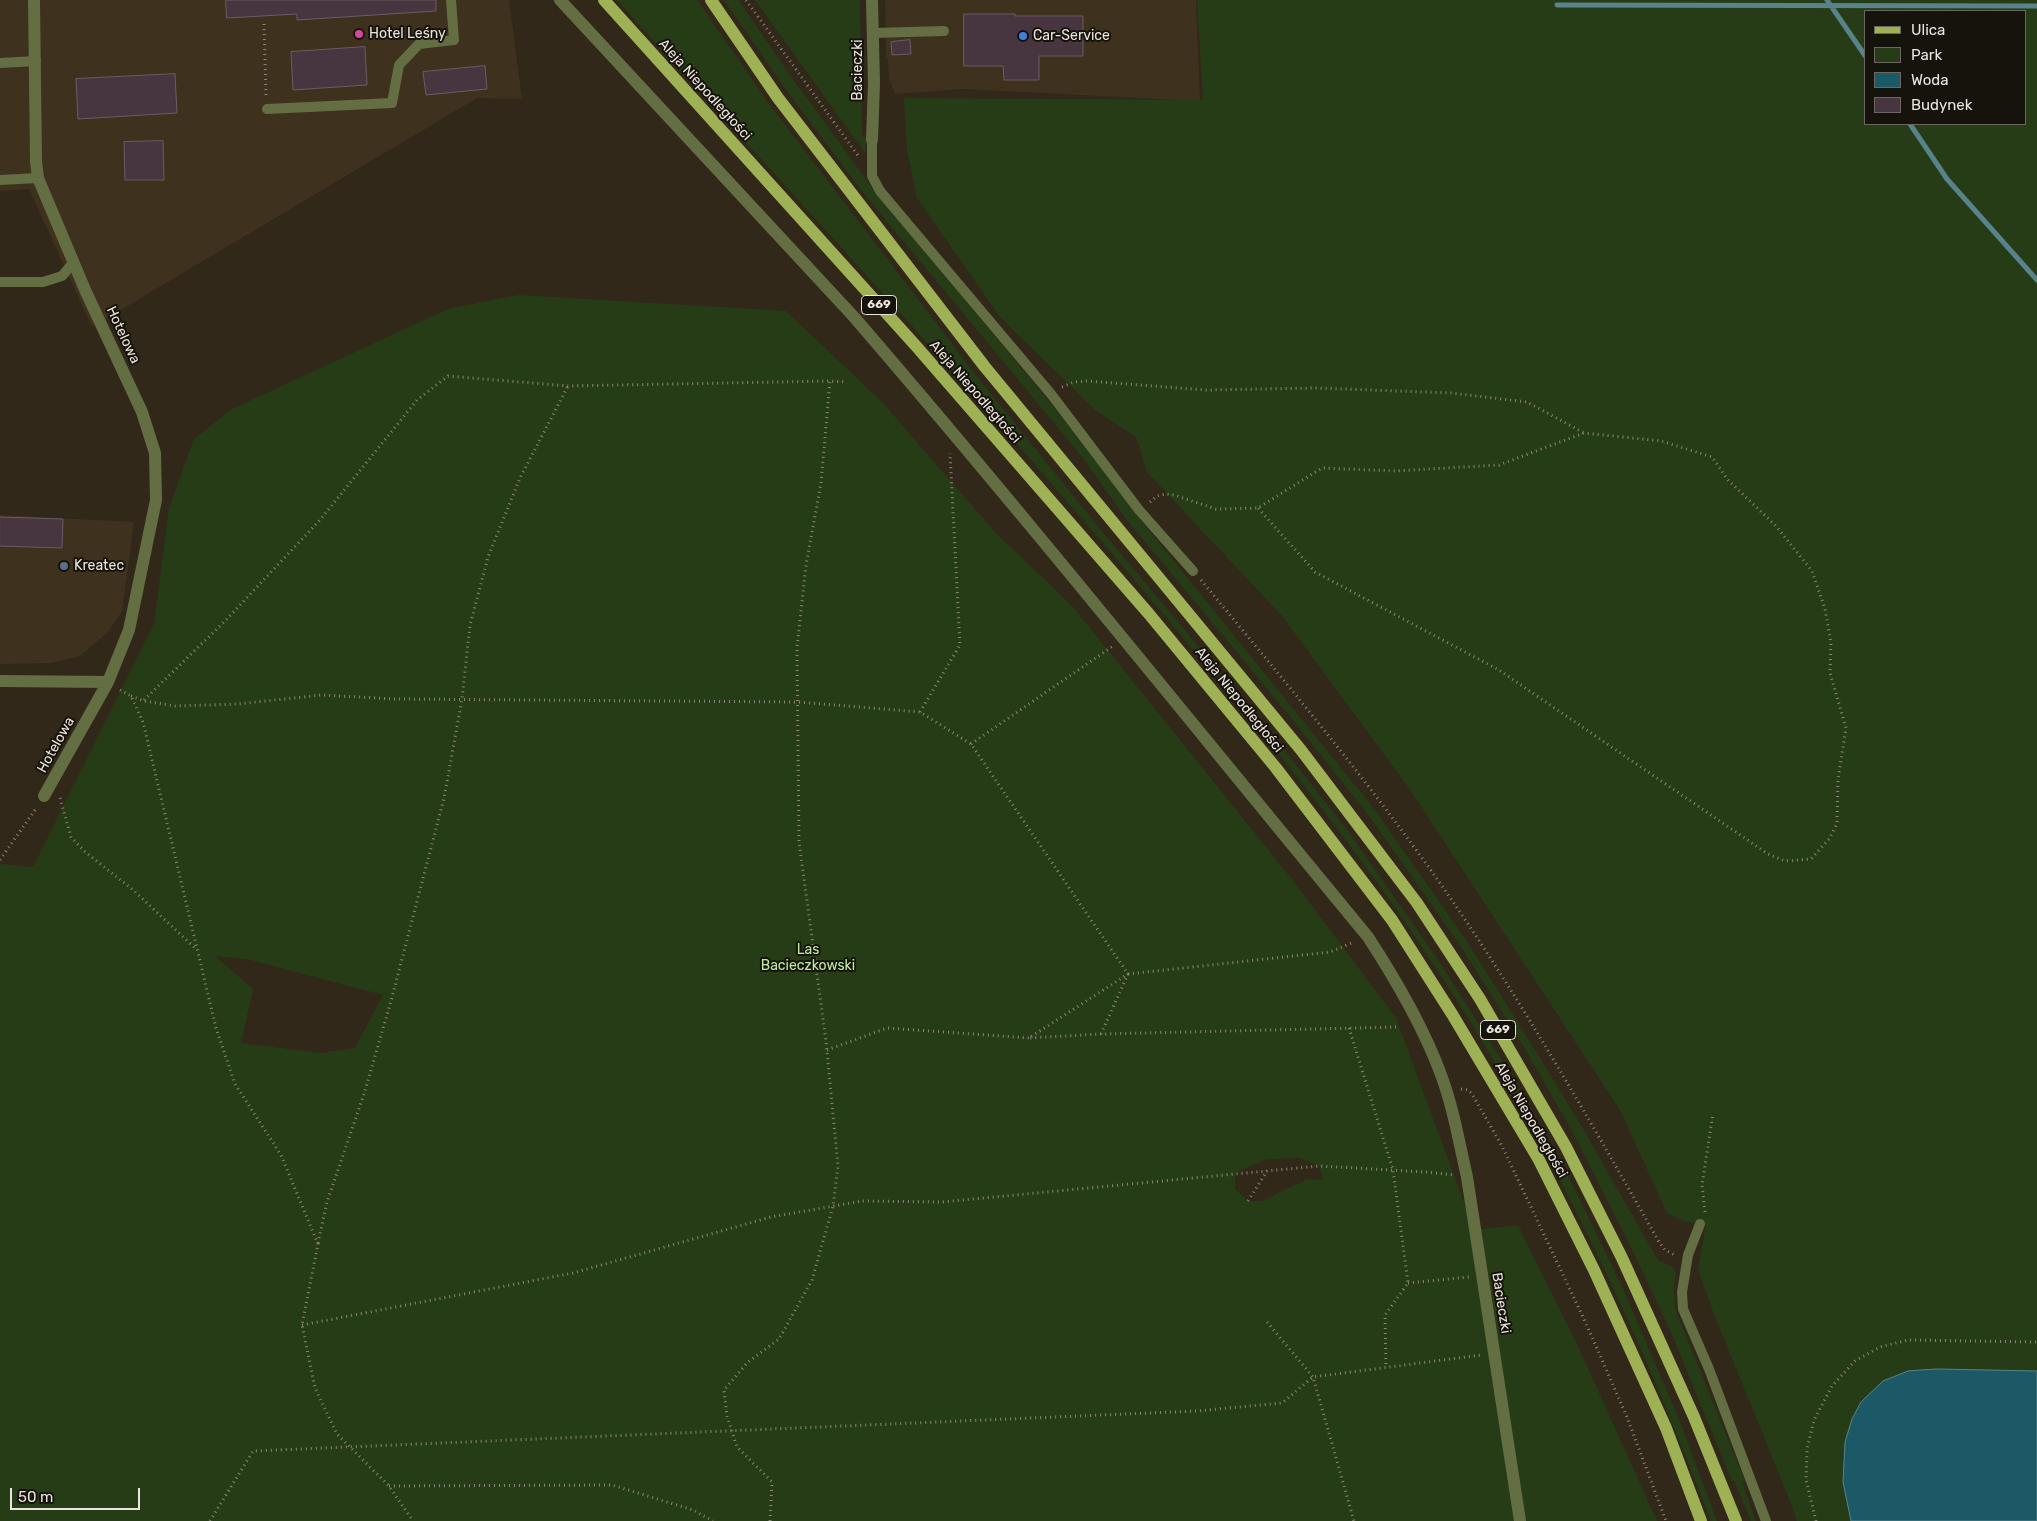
<!DOCTYPE html>
<meta charset="utf-8">
<style>
body{margin:0}
#map{position:relative;width:2037px;height:1521px;overflow:hidden;background:#32281a;font-family:Rubik,sans-serif}
canvas{display:block}
.legend{position:absolute;left:1864px;top:10px;width:162px;height:115px;box-sizing:border-box;background:#16120c;border:1px solid #6b665f;margin:0;padding:6px 9px;list-style:none;font-size:15px;color:#ebe5dc}
.legend li{display:flex;align-items:center;gap:10px;height:25px}
.legend b{width:25px;border:1px solid #6b665f}
.scale{position:absolute;left:10px;top:1488px;width:130px;height:22px;box-sizing:border-box;border:2px solid #ebe5dc;border-top:0;padding-left:6px;font-size:15px;line-height:18px;white-space:nowrap;color:#ebe5dc;-webkit-text-stroke:4px #16120c;paint-order:stroke}
</style>
<div id="map">
<canvas width="2037" height="1521"></canvas>
<ul class="legend">
<li><b style="height:6px;background:#9eb154"></b>Ulica</li>
<li><b style="height:14px;background:#263c16"></b>Park</li>
<li><b style="height:14px;background:#1b5967"></b>Woda</li>
<li><b style="height:14px;background:#473640"></b>Budynek</li>
</ul>
<div class="scale">50 m</div>
</div>
<script>
const ctx = document.querySelector('canvas').getContext('2d');
ctx.lineJoin = 'round';
function fill(path, color) {
  ctx.fillStyle = color;
  ctx.fill(path, 'evenodd');
}
function strokePath(path, color, width, dash) {
  ctx.strokeStyle = color;
  ctx.lineWidth = width;
  ctx.lineCap = dash ? 'butt' : 'round';
  ctx.setLineDash(dash || []);
  ctx.stroke(path);
}
function label(font, color, halo, rows, align = 'center') {
  ctx.font = font + ' Rubik,sans-serif';
  ctx.lineWidth = 4;
  ctx.setLineDash([]);
  ctx.textBaseline = 'middle';
  ctx.strokeStyle = halo;
  ctx.fillStyle = color;
  for (const [text, x, y, turn = 0] of rows) {
    ctx.save();
    ctx.translate(x, y);
    ctx.rotate((+turn || 0) * Math.PI / 180);
    ctx.textAlign = isNaN(turn) ? turn : align;
    if (halo) ctx.strokeText(text, 0, 0);
    ctx.fillText(text, 0, 0);
    ctx.restore();
  }
}
fill(new Path2D(`
 M0 0H509L522 99 477 98 92 327 29 189 0 191Z
 M885 0H1196L1200 101 963 89 895 94 889 78 888 59H886Z
 M0 515 134 522 122 611 107 633 80 656 52 663 0 664Z`), '#3e311d');
fill(new Path2D(`
 M617 0H697L769 104 975 374 1105 535 1267 728 1348 831 1437 958 1499 1056 1564 1167 1624 1291 1679 1419 1717 1521H1711C1637 1326 1548 1136 1432 962 1352 840 1259 728 1166 617 989 406 801 204 617 0Z
 M724 0H738L797 85 871 186 1093 455 1135 513 1375 810 1466 940 1524 1032 1582 1127 1655 1255 1658 1260 1671 1266 1676 1272 1674 1293 1676 1311 1745 1481 1742 1482 1756 1521H1751L1734 1480 1732 1481 1671 1332 1629 1243 1571 1129 1517 1035 1458 942 1367 813 1284 709 1127 520 1083 458 862 191 788 92Z
 M755 0H860L862 137H866V154Z
 M1197 0H2037V1521H1797L1792 1506 1712 1309 1698 1269 1706 1225 1683 1221 1667 1213 1620 1110 1411 791 1283 617 1147 472 1136 437 1095 410 1000 317 917 198 907 150 904 98 1203 100ZM1866 11H2026V124H1866Z
 M518 295 786 311 882 402 993 530 1073 607 1291 878 1396 1018 1474 1230 1518 1225 1577 1344 1657 1521H0V864L33 867 154 624 169 508 194 439 232 409 448 309ZM215 956 247 959 383 995 355 1048 321 1053 241 1043 253 989ZM1300 1158 1319 1166 1323 1180 1307 1179 1262 1201H1248L1235 1189V1173L1267 1159Z`), '#263c16');
const water = new Path2D(`
 M1937 1369 2037 1371V1521H1851L1843 1482 1845 1442 1852 1419 1861 1402 1883 1381 1908 1371Z`);
fill(water, '#1b5967');
strokePath(water, '#59838a', 1);
strokePath(new Path2D(`
 M1827 0 1866 57
 M1557 5 2037 6
 M1910 124 1947 179 2037 280`), '#59838a', 5);
const building = new Path2D(`
 M226 0H436V11L297 20V14L227 18Z
 M964 14H1015V16H1083V56H1039V80H1004L1003 66H964Z
 M910 40 911 54 892 55 891 42Z
 M365 47 367 85 293 90 291 52Z
 M485 66 487 89 426 95 423 72Z
 M175 74 177 113 78 119 76 79Z
 M163 141 164 180H125L124 142Z
 M0 517 63 519 62 548 0 546Z`);
fill(building, '#473640');
strokePath(building, '#6d5b65', 1);
strokePath(new Path2D(`
 M746 0 859 157
 M264 24 266 96
 M1062 387 1074 382 1087 381 1206 390 1317 388 1451 393 1527 402 1584 433
 M1150 502 1157 496 1166 494 1174 495 1216 509 1258 508 1322 468 1395 471 1499 465 1584 433 1661 441 1712 457 1728 480 1776 526 1812 571 1825 609 1831 643 1830 673 1846 728 1838 779 1837 824 1829 839 1811 859 1785 861 1768 854 1499 670 1315 572 1258 508
 M1201 580C1296 695 1393 810 1476 936 1541 1035 1600 1138 1659 1242L1665 1250 1675 1255
 M120 690 131 696 143 722 216 1028 235 1084 281 1155 318 1244 302 1325 315 1388 337 1434 389 1486 413 1521
 M131 696 144 701 175 706 238 704 322 695 395 699 798 702 920 712 971 744 1128 974 1330 952 1354 942
 M144 700 225 621 320 520 417 400 448 376 568 386 830 381 847 382
 M920 712 960 645 950 453
 M971 744 1113 646
 M60 798 71 837 84 851 132 889 196 949
 M0 860 37 807
 M1349 1028 1393 1170 1408 1283 1385 1315 1386 1368
 M1101 1034 1128 974 1029 1038 1101 1034 1399 1027
 M827 1050 887 1028 1029 1038
 M1461 1089 1468 1090 1472 1094 1502 1146 1584 1319 1627 1417 1666 1521
 M1248 1201 1267 1171
 M1705 1212 1702 1185 1713 1113
 M318 1243 327 1202 364 1094 391 1001 444 798 462 699 470 625 488 557 520 478 568 386
 M1408 1283 1469 1277
 M1267 1322 1313 1377 1354 1521
 M302 1325 573 1273 771 1217 862 1201 942 1202 1319 1166 1426 1172 1454 1175
 M389 1486 612 1485 693 1510 713 1521
 M210 1521 253 1451 1197 1411 1282 1403 1313 1377 1481 1355
 M770 1521 772 1482 737 1447 727 1416 724 1390 747 1363 779 1339 812 1280 833 1206 838 1166 826 1041 799 842 797 648 806 565 821 483 830 381
 M1816 1521 1806 1480 1807 1449 1814 1420 1832 1386 1855 1361 1880 1347 1908 1340 2037 1342`), '#8d857a', 3, [1, 4]);
strokePath(new Path2D(`
 M873 33 944 31
 M0 63 36 61
 M267 109 392 103 399 65 419 44 454 40 451 0
 M872 140V176L880 191 1051 394 1139 510 1193 571
 M0 180 38 178
 M0 282H43L62 276 73 263
 M1700 1224 1688 1255 1682 1292 1683 1309 1709 1369 1766 1521`), '#646e43', 10);
strokePath(new Path2D(`
 M34 0 36 161 38 178 86 292 142 412 155 453 156 500 129 630 108 682 44 796
 M560 0 854 317C1029 520 1197 730 1368 937 1396 980 1422 1024 1440 1072 1453 1106 1459 1142 1467 1177L1520 1521
 M872 0 874 83 872 140
 M0 681 108 682`), '#646e43', 12);
strokePath(new Path2D(`
 M604 0 916 346 1149 614 1276 768 1392 920 1452 1014 1539 1160 1594 1270 1666 1428 1701 1521
 M711 0 778 98 985 367 1301 750 1417 903 1480 999 1566 1147 1622 1258 1694 1417 1736 1521`), '#9eb154', 12);
for (const [x, y, r, color] of [
 [359,34,5,"#d1479c"],
 [1023,36,5,"#3f7fe0"],
 [64,566,5,"#5c6f8a"]
]) {
  const dot = new Path2D();
  dot.arc(x, y, r, 0, 2 * Math.PI);
  ctx.fillStyle = color;
  ctx.fill(dot);
  strokePath(dot, '#16120c', 2);
}
for (const [x, y, w] of [
 [879,305,35],
 [1498,1030,35]
]) {
  const box = new Path2D();
  box.roundRect(x - w / 2, y - 9.5, w, 19, 4);
  ctx.fillStyle = '#16120c';
  ctx.fill(box);
  strokePath(box, '#ebe5dc', 1);
}
label('bold 12px', '#ebe5dc', null, [
 ["669",879,305],
 ["669",1498,1030]
]);
label('14px', '#ebe5dc', '#16120c', [
 ["Hotel Leśny",369,34],
 ["Car-Service",1033,36],
 ["Kreatec",74,566]
], 'left');
label('14px', '#ebe5dc', '#16120c', [
 ["Bacieczki",858,70,-90],
 ["Aleja Niepodległości",705,90,48],
 ["Hotelowa",123,335,65],
 ["Aleja Niepodległości",975,392,49],
 ["Aleja Niepodległości",1239,700,51],
 ["Hotelowa",56,745,-61],
 ["Aleja Niepodległości",1531,1120,60],
 ["Bacieczki",1501,1303,81]
]);
label('14px', '#bdec9f', '#16120c', [
 ["Las",808,950],
 ["Bacieczkowski",808,966]
]);
</script>
